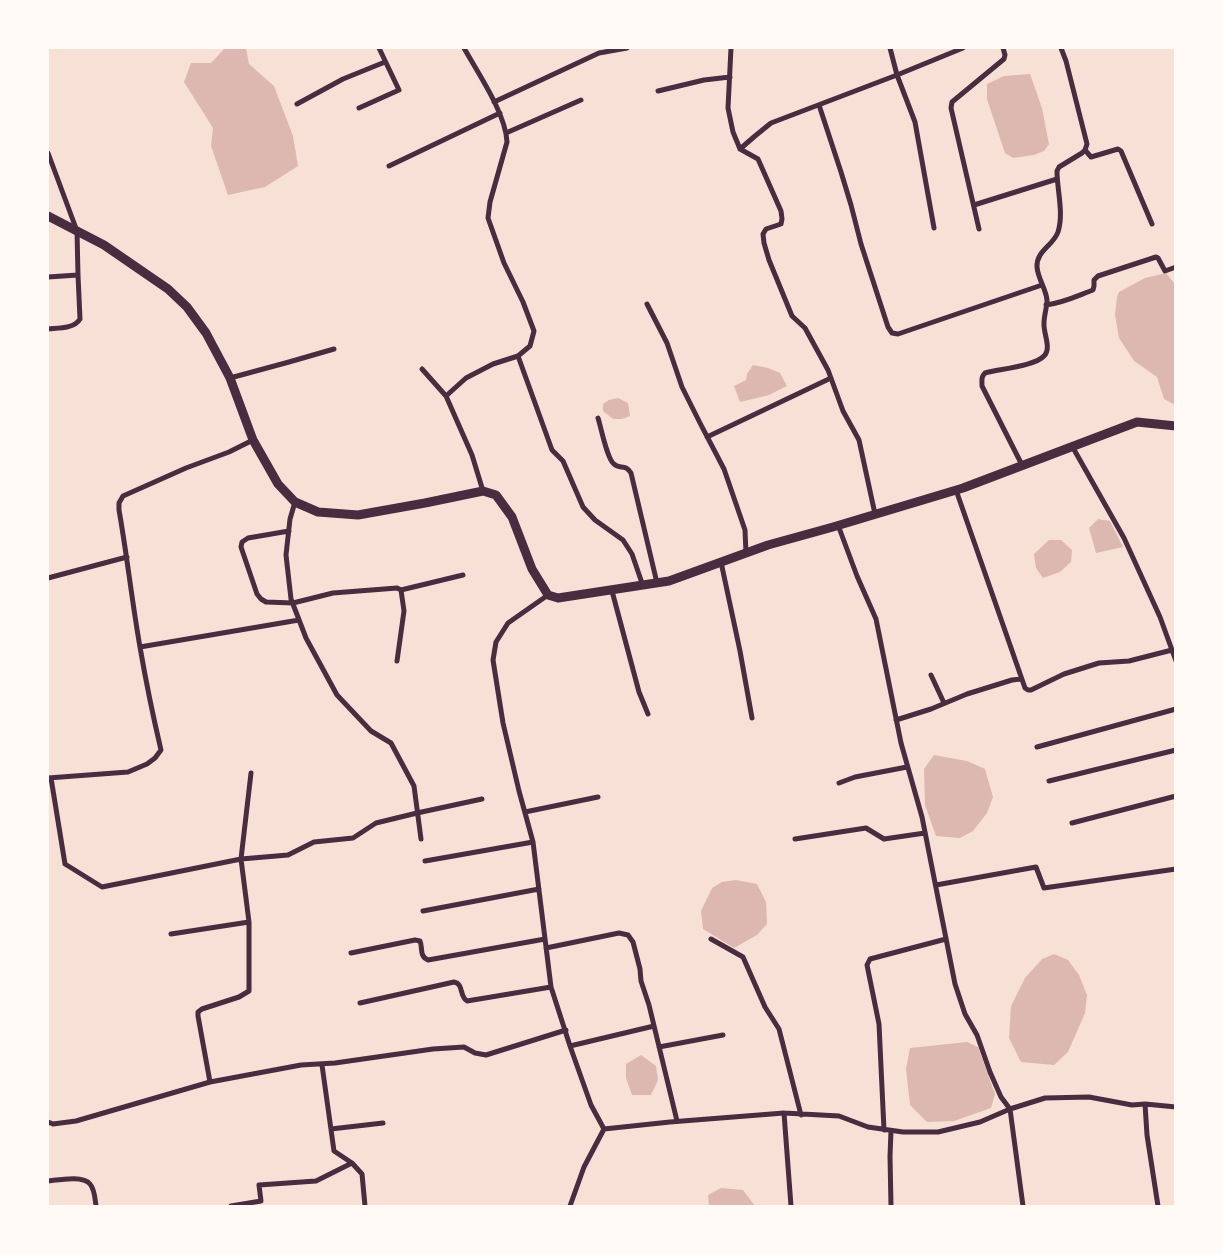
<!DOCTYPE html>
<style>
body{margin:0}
#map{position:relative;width:1223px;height:1254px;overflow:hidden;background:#f7e1d7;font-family:Overpass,sans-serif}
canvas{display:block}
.frame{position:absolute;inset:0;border:49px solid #fffaf5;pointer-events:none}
</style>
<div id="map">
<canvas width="1223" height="1254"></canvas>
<div class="frame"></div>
</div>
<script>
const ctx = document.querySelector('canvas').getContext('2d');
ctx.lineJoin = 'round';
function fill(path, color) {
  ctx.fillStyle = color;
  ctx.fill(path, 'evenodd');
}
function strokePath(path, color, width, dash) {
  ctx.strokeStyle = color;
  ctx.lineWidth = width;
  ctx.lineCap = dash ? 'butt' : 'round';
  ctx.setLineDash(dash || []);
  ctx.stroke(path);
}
fill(new Path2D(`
 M225 48H246L249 64 274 86 293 136 298 166 265 187 228 195 211 146 213 128 184 82 191 63H211Z
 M1030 74 1042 108 1049 144 1044 151 1034 155 1013 158 1005 153 987 99V84L1004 76Z
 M1166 273 1175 284V405L1164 399 1157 377 1134 361 1119 338 1115 315 1117 297 1119 292 1145 278Z
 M753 365 768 368 780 373 787 386 769 395 740 402 734 386 746 380 747 374Z
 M618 398 628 403 630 416 622 419H613L603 411V404L609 400Z
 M1098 519 1110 521 1123 547 1096 553 1089 528Z
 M1049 540H1061L1072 550 1071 562 1060 572 1043 578 1036 568 1034 554Z
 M934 755 967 761 985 769 993 797 987 813 973 831 960 838 936 836 925 805 924 769Z
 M736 880 757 884 766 902 767 924 757 935 734 948 703 929 701 911 712 888 722 882Z
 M1054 954 1068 960 1079 975 1087 995 1085 1013 1068 1052 1054 1065 1021 1062 1009 1038 1011 1006 1025 978 1042 959Z
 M967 1042 978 1047 995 1094 991 1108 954 1121 927 1122 910 1105 906 1069 910 1048Z
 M641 1055 656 1066 658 1080 651 1095H632L626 1078V1064Z
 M721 1188 743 1190 755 1206H709L708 1195Z`), '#dcb8b0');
strokePath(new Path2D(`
 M464 48C478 73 506 114 507 142L490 202 488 218 504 263 523 302 534 331 530 346 518 356 493 364 466 378 446 396 472 455 483 491
 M731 48 728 108 733 132 740 149 758 159 781 211 782 219 781 224 766 229 763 234 764 243 769 260 792 316 805 328 828 370 843 411 859 440 875 514
 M890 48 897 75 915 122 934 228
 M658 91 704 80 730 77
 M494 102 599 53 627 48
 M297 104 343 79 385 62
 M819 105 841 172 851 205 861 244 888 327 892 333 898 334 1042 285
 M359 108 399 90 379 48
 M506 133 581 100
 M740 149 755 136 771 123 897 75 963 48
 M1085 150 1091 157 1118 149 1121 151 1152 224
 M48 153 77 231 78 275 48 277
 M389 166 500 113
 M974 205 1057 179
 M979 229 951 108 952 102 1004 59 1005 55 1003 48
 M647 304 667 343 682 387 700 423 724 469 745 530 746 553
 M1046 305C1063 303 1077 296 1093 290L1094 286V280L1098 276 1156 257 1158 258 1165 271 1176 267
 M48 329C58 328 74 329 80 319L78 275
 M518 356 552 450 563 461 583 507 595 520 623 540 632 554 643 586
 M422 369 446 396
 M230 378 289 362 334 349
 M598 418C601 427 607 459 614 464 620 470 625 463 631 473L657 583
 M707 437 831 378
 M1072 446 1124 538 1160 617 1176 661
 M1022 465 982 386C982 380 981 377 985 373 999 369 1035 366 1044 356 1052 348 1043 333 1044 323 1044 315 1047 308 1047 300 1046 289 1038 279 1037 267 1036 251 1053 246 1058 232 1064 213 1057 190 1057 171L1059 167 1082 153 1085 150 1087 144 1066 61 1061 48
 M956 490 1025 688 1028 690H1031L1064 674 1099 663 1129 661 1172 650
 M295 502 290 519 286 555 291 599 306 638 337 695 371 731 391 743 414 786 421 839
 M838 525 857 576 876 619 901 743 922 817 955 984 965 1014 977 1035 990 1072 1001 1097 1010 1109 1023 1206
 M289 531 248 538 242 542 241 547 257 594 261 599 266 602 293 603 333 593 397 588 401 590 404 611 397 661
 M721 562 740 651 752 718
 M48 578 127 557
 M401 590 463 575
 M612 591 639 692 648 714
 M548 595 508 623 496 642 493 660 503 723 519 791 533 842 551 987 570 1046 591 1105 604 1129
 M140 647 299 620
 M931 675 944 703
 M896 720 931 709 967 694 1012 680 1021 679
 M1037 747 1176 709
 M251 773 241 859 249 922V991L239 997 202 1009 198 1012V1016L210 1082 301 1065 335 1063 433 1049 464 1047 475 1053 486 1055 566 1030
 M48 778 128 772 147 764 155 758 161 750C153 716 146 682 140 647 132 602 127 555 119 510V503L123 496 186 468 229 452 253 440
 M51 778 65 864 102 887 241 859 288 855 314 842 353 838 376 823 417 813 482 799
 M1049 781 1176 750
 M839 783 855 777 907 767
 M525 812 598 797
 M1072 823 1176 796
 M795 839 866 828 884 839 925 833
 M425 861 533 842
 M936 885 1036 867 1044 888 1176 869
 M423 911 539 889
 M171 934 249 922
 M711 939 743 957 765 1007 779 1029 801 1115
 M546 948 619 933 628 935 633 942 640 969 641 981 649 1005 677 1121
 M351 953 415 940 420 941C423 948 419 956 428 960L545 939
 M360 1003 454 982C464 984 459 996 467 1001L551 987
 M570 1046 654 1026
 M659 1047 723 1035
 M322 1065 334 1151 352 1163 362 1174 365 1206
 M1145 1104 1147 1135 1158 1206
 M784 1113 791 1206
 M48 1122 53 1124 76 1121 210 1082
 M331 1129 383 1123
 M604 1129 670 1122 784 1113 839 1116 868 1127 903 1132H938L980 1122 1010 1109 1045 1098 1089 1097 1132 1105 1145 1104 1176 1107
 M884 1130 879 1024 867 965 870 959 946 939
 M891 1131 890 1156 891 1206
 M48 1181C58 1180 83 1175 90 1184 95 1190 95 1199 96 1206
 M231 1206 261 1201 259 1185 316 1181 352 1163
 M570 1206 584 1167 604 1129`), '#4a2c40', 5);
strokePath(new Path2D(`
 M48 216 104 245 168 289 187 307 206 333 230 378 253 440 278 484 295 502 318 512 358 515 425 503 483 491 496 495 512 517 532 569 548 595 558 598 669 581 768 545 833 527 963 488 1137 422 1176 426`), '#4a2c40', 9);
</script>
